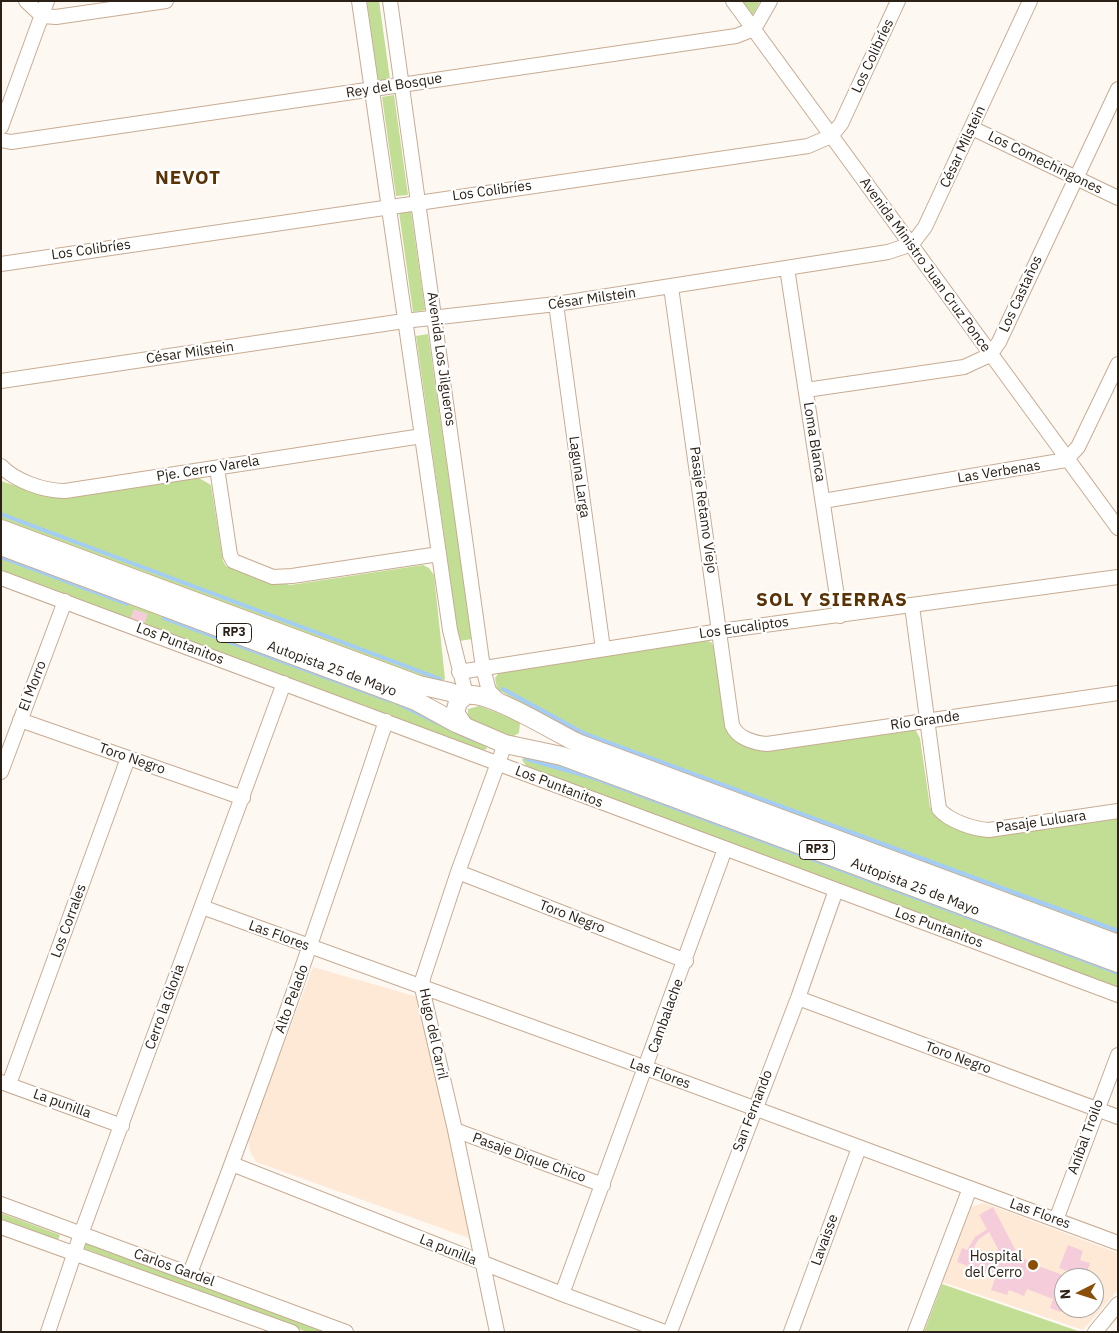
<!DOCTYPE html>
<meta charset="utf-8">
<style>
body{margin:0}
#map{position:relative;width:1119px;height:1333px;overflow:hidden;background:#fef8f3;font-family:"IBM Plex Sans",sans-serif}
canvas{display:block}
.frame{position:absolute;inset:0;border:2px solid #2b2117;pointer-events:none}
.north{position:absolute;left:1054px;top:1268px;width:50px;height:50px;box-sizing:border-box;background:#fff;border:1px solid #aaa6a2;border-radius:50%;rotate:265deg;font-size:14px;font-weight:700;line-height:20px;text-align:center;color:#2b2117}
.north::after{content:'';display:block;margin:auto;width:18px;height:22px;background:#8a500a;clip-path:polygon(50% 0,100% 100%,50% 72%,0 100%)}
</style>
<div id="map">
<canvas width="1119" height="1333"></canvas>
<div class="frame"></div>
<div class="north">N</div>
</div>
<script>
const ctx = document.querySelector('canvas').getContext('2d');
ctx.lineJoin = 'round';
function fill(path, color) {
  ctx.fillStyle = color;
  ctx.fill(path, 'evenodd');
}
function strokePath(path, color, width, dash) {
  ctx.strokeStyle = color;
  ctx.lineWidth = width;
  ctx.lineCap = dash ? 'butt' : 'round';
  ctx.setLineDash(dash || []);
  ctx.stroke(path);
}
function label(font, color, halo, rows, align = 'center') {
  ctx.font = font + ' "IBM Plex Sans",sans-serif';
  ctx.lineWidth = 4.5;
  ctx.setLineDash([]);
  ctx.textBaseline = 'middle';
  ctx.strokeStyle = halo;
  ctx.fillStyle = color;
  for (const [text, x, y, turn = 0] of rows) {
    ctx.save();
    ctx.translate(x, y);
    ctx.rotate((+turn || 0) * Math.PI / 180);
    ctx.textAlign = isNaN(turn) ? turn : align;
    if (halo) ctx.strokeText(text, 0, 0);
    ctx.fillText(text, 0, 0);
    ctx.restore();
  }
}
fill(new Path2D(`
 M313 967 418 997 475 1240 256 1162 250 1151 248 1139Z
 M984 1203 1118 1253V1290L1083 1330 942 1282 970 1207ZM1064 1278H1094V1308H1064Z`), '#fee9d6');
fill(new Path2D(`
 M367 1H379L390 79 378 81Z
 M742 1H760L753 15Z
 M394 95 408 195 396 196 382 97Z
 M411 211 425 310 413 312 399 212Z
 M428 334 472 639 459 641 416 336Z
 M199 478 211 485 223 561 226 566 290 585 423 565 429 568 434 575 445 679 441 682H435L1 519V481L53 498H64Z
 M1 554 395 698 486 745 487 749 479 751 127 620 92 604 1 570Z
 M702 640 711 642 715 649 728 733C736 742 752 750 764 751L908 730 916 731 920 738 930 807 937 816 987 836 1118 818V936L575 735 497 689 495 678 501 670Z
 M479 706 516 720 520 723 519 733 512 737H508L471 722 468 717V709Z
 M525 756 547 757 1118 970V989L527 767 522 760Z
 M1 1213 60 1235 58 1240 1 1219Z
 M85 1243 328 1332H307L83 1248Z
 M942 1284 1081 1332H924Z`), '#c1de94');
strokePath(new Path2D(`
 M1 514 440 679
 M1 557 127 604
 M164 618 391 701
 M503 689 585 734 1118 931
 M397 703 471 739
 M527 759 594 778 1118 973`), '#a3ccf7', 4);
fill(new Path2D(`
 M134 609 148 614 144 625 130 619Z
 M993 1207 1018 1255 1033 1264 1071 1278H1064V1305L1061 1312 1050 1308 1053 1299 1027 1289 1024 1296 1009 1290 1007 1295 991 1290 996 1276 957 1262 962 1248 967 1250 975 1237 987 1229 979 1215ZM989 1232 998 1249 990 1258 972 1251 978 1240Z
 M1068 1245 1083 1251 1080 1260 1090 1263 1085 1278 1059 1268Z`), '#f5ccda');
const minor = new Path2D(`
 M26 1 42 16 56 17 166 1
 M359 1 450 630 466 695
 M390 1 483 668 489 691 500 702
 M733 1 1118 528
 M1 127 47 1
 M972 128 1118 198
 M1 140 11 142 736 36 754 29 770 1
 M1 264 808 146 831 136 841 124 898 1
 M787 268 840 616
 M671 287 732 725C737 738 754 743 767 744L1118 693
 M556 304 603 649
 M1 381 404 321 556 304 888 252 912 244 925 227 1030 1
 M806 390 964 367 990 355 999 342 1118 89
 M1 466C15 481 44 491 65 491L422 436
 M217 468 230 555 233 561 273 577 292 576 439 554
 M823 501 1066 460 1078 447 1118 364
 M1 578 1118 995
 M912 606 939 809C949 821 973 829 989 830L1118 811
 M459 672 720 631 1118 577
 M20 720 243 798
 M1 772 65 601
 M458 872 686 961
 M202 907 646 1068 1118 1243
 M798 998 1118 1117
 M1 1082 122 1126
 M9 1084 128 758
 M455 1130 603 1185
 M232 1164 562 1294 665 1332
 M1 1204 346 1332
 M1056 1220 1118 1055
 M1 1227 292 1332
 M190 1273C261 1091 324 907 386 721
 M562 1294 725 849
 M48 1332 81 1234 284 683
 M497 1332 455 1130 422 988 423 978 458 872 505 744
 M670 1332 798 998 836 890
 M791 1332 859 1148
 M915 1332 970 1188
 M1095 1332 1118 1304`);
const major = new Path2D(`
 M1 529 419 685 450 692 462 698
 M1 546 416 701 456 723 505 744 562 756 1118 963
 M464 726 455 713 458 702 466 695C491 691 555 733 580 744L1118 944`);
strokePath(minor, '#c7ac93', 16);
strokePath(major, '#c7ac93', 20);
strokePath(minor, '#fff', 14);
strokePath(major, '#fff', 18);
for (const [x, y, r, color] of [
 [1033,1265,6,"#8a500a"]
]) {
  const dot = new Path2D();
  dot.arc(x, y, r, 0, 2 * Math.PI);
  ctx.fillStyle = color;
  ctx.fill(dot);
  strokePath(dot, '#fff', 2);
}
for (const [x, y, w] of [
 [234,633,35],
 [817,850,35]
]) {
  const box = new Path2D();
  box.roundRect(x - w / 2, y - 9.5, w, 19, 4);
  ctx.fillStyle = '#fff';
  ctx.fill(box);
  strokePath(box, '#2b2117', 1);
}
label('bold 12px', '#2b2117', null, [
 ["RP3",234,633],
 ["RP3",817,850]
]);
label('14px', '#2b2117', '#fff', [
 ["Los Colibríes",873,56,-65],
 ["Rey del Bosque",394,86,-9],
 ["César Milstein",963,147,-65],
 ["Los Comechingones",1045,163,26],
 ["Los Colibríes",492,191,-8],
 ["Los Colibríes",91,250,-8],
 ["Avenida Ministro Juan Cruz Ponce",925,265,54],
 ["Los Castaños",1021,294,-65],
 ["César Milstein",592,299,-8],
 ["César Milstein",190,353,-8],
 ["Avenida Los Jilgueros",441,359,82],
 ["Loma Blanca",814,442,81],
 ["Pje. Cerro Varela",208,469,-9],
 ["Las Verbenas",999,472,-9],
 ["Laguna Larga",579,477,82],
 ["Pasaje Retamo Viejo",703,510,82],
 ["Los Eucaliptos",744,628,-8],
 ["Los Puntanitos",180,644,21],
 ["Autopista 25 de Mayo",332,669,20],
 ["El Morro",33,686,-69],
 ["Río Grande",925,721,-8],
 ["Toro Negro",132,759,19],
 ["Los Puntanitos",559,787,21],
 ["Pasaje Luluara",1041,822,-8],
 ["Autopista 25 de Mayo",915,887,21],
 ["Toro Negro",572,917,21],
 ["Los Corrales",69,921,-70],
 ["Los Puntanitos",939,928,20],
 ["Las Flores",279,936,20],
 ["Alto Pelado",292,999,-70],
 ["Cerro la Gloria",165,1007,-70],
 ["Cambalache",666,1016,-70],
 ["Hugo del Carril",433,1034,78],
 ["Toro Negro",958,1058,20],
 ["Las Flores",660,1074,20],
 ["La punilla",62,1104,20],
 ["San Fernando",753,1111,-69],
 ["Aníbal Troilo",1086,1137,-70],
 ["Pasaje Dique Chico",529,1158,20],
 ["Las Flores",1040,1214,20],
 ["Lavaisse",825,1240,-70],
 ["La punilla",448,1250,22],
 ["Carlos Gardel",174,1268,20]
]);
label('14px', '#2b2117', '#fff', [
 ["Hospital",1022,1257],
 ["del Cerro",1022,1273]
], 'right');
ctx.letterSpacing = '1px';
label('bold 19px', '#5a3203', '#fff', [
 ["NEVOT",188,179],
 ["SOL Y SIERRAS",832,601]
]);
ctx.letterSpacing = '0px';
</script>
